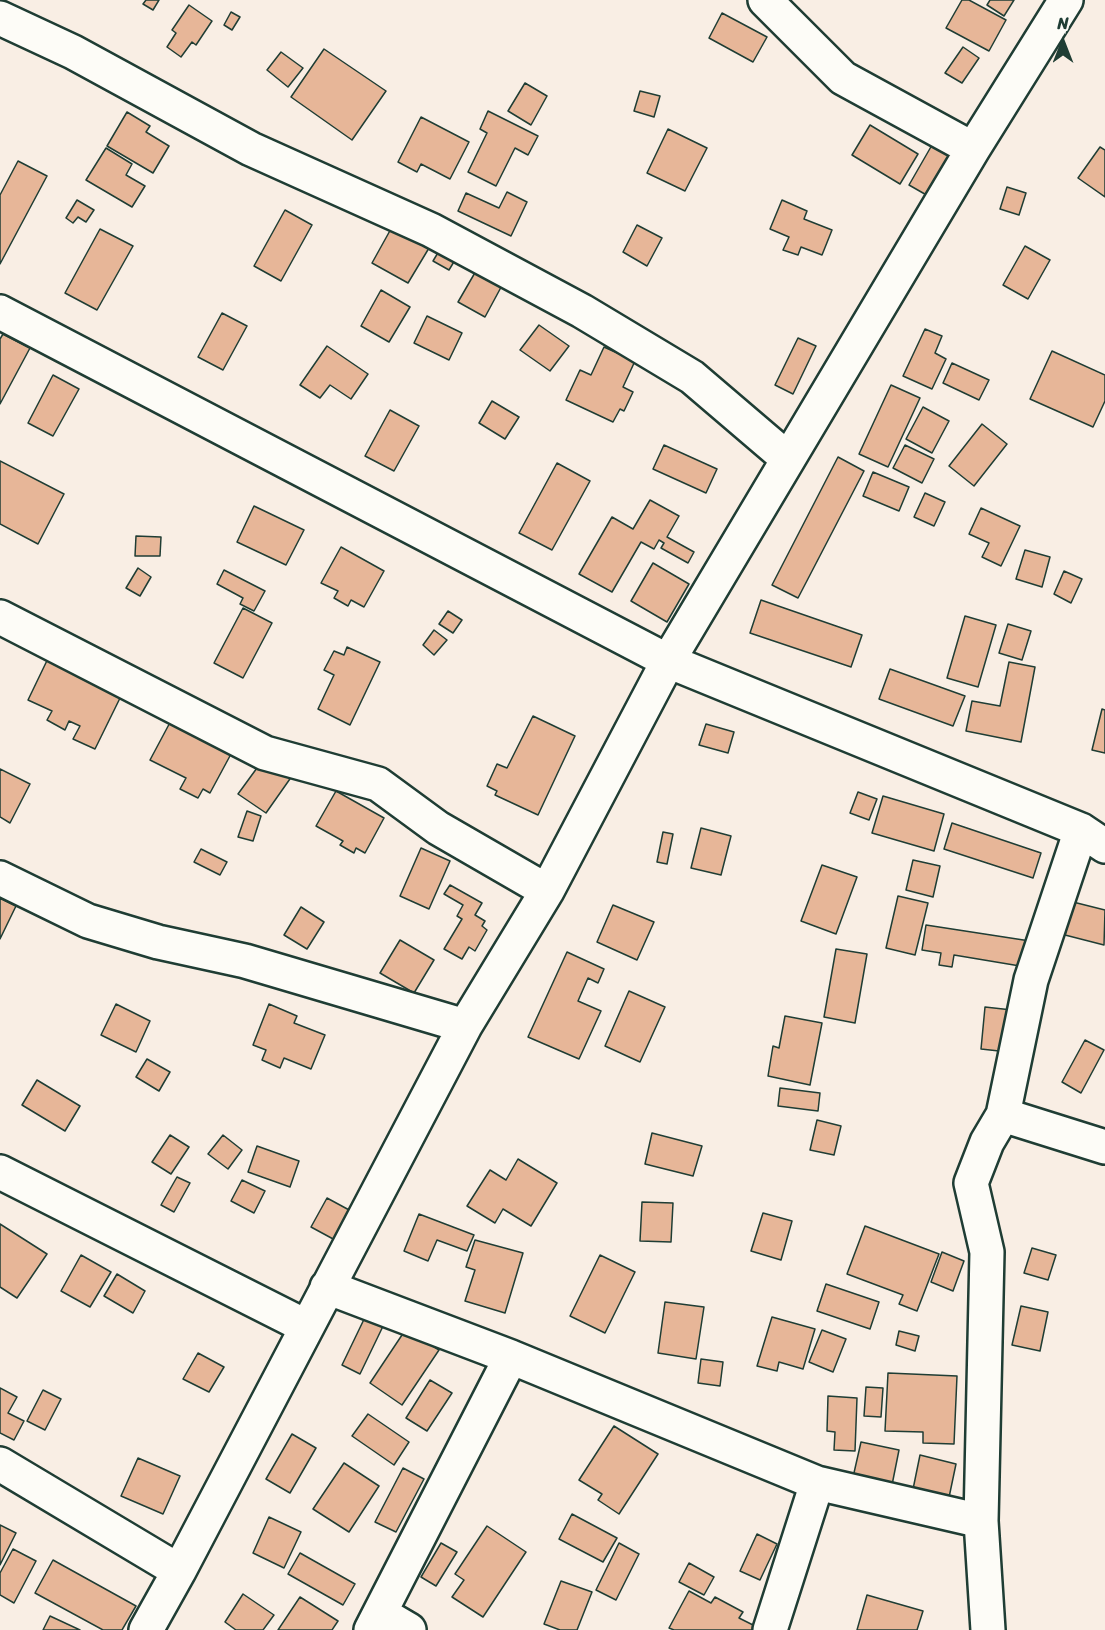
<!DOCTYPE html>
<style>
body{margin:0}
#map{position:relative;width:1105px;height:1630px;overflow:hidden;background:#f9eee4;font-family:Sriracha,sans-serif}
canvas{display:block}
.north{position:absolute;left:1033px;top:12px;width:60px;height:60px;-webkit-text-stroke:4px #fdfcf7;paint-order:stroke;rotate:0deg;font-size:16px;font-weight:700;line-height:24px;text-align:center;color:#1f3d34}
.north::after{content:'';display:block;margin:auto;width:21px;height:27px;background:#1f3d34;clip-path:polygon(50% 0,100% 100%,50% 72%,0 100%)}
</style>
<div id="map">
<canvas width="1105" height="1630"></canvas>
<div class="north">N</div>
</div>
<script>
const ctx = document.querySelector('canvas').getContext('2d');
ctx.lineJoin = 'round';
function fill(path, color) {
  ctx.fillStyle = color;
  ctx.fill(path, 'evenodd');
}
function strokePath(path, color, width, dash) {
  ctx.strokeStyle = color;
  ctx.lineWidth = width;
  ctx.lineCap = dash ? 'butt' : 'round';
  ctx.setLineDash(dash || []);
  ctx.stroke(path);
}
const building = new Path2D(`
 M146 0H159L153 10 143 4Z
 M962 0H969L1006 20 989 51 946 28Z
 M990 0H1014L1004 16 987 5Z
 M189 5 212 21 196 45 192 42 181 57 167 47 176 33 172 30Z
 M231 12 240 17 232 30 224 25Z
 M722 13 767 37 753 62 709 38Z
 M963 47 979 58 962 83 945 73Z
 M324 49 386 91 352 140 291 97Z
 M281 52 303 68 288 87 267 70Z
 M525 83 547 96 531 125 508 111Z
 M640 91 660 96 654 117 634 111Z
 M488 111 538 136 528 155 515 148 496 186 468 172 487 133 480 129Z
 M127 112 150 126 146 132 169 146 153 173 107 146Z
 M421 117 469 142 450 179 421 164 417 172 398 162Z
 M870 125 918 154 900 184 852 155Z
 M668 129 707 148 685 191 647 173Z
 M932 145 952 157 930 197 909 185Z
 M1100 147 1105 150V197L1078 178Z
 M106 148 132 164 126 175 145 186 132 207 86 180Z
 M18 161 47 176 0 264V195Z
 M1007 187 1026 193 1019 215 1000 209Z
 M507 192 527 202 511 236 458 211 466 193 499 208Z
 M77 200 94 210 86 222 78 217 73 223 66 218Z
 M782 200 807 211 804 219 832 230 822 255 801 247 798 255 783 250 789 237 770 229Z
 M285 210 312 225 281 281 254 266Z
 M637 225 662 238 647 266 623 252Z
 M392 227 429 248 408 283 372 263Z
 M100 229 133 246 97 310 65 293Z
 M442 246 458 255 449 270 433 261Z
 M1025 246 1050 260 1028 299 1003 285Z
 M480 264 506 278 485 317 458 302Z
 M381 290 410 307 389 342 361 326Z
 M222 313 247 326 223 370 198 357Z
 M427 316 462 333 449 360 414 343Z
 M539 325 569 346 550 371 520 350Z
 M925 329 942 336 935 353 946 359 932 389 903 376Z
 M3 334 30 348 0 404V339Z
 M798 338 816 346 793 394 775 385Z
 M327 346 368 374 351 399 330 385 320 398 300 385Z
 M604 347 635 361 623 387 633 392 624 411 620 409 613 422 566 400 580 370 591 375Z
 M1052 351 1105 375V401L1093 427 1030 399Z
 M952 363 989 380 979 400 943 383Z
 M53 375 79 389 53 436 28 423Z
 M891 385 920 398 888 467 859 454Z
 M492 401 519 417 505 439 479 423Z
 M923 407 949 421 932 453 906 439Z
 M390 410 419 426 394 471 365 456Z
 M982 424 1007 444 974 486 949 466Z
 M664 445 717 469 706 493 653 469Z
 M905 445 934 459 922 483 893 468Z
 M838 457 864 471 798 598 772 585Z
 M0 461 64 494 38 544 0 524Z
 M557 463 590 481 552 550 519 533Z
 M873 472 909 487 899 511 863 496Z
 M925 493 945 502 934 526 914 517Z
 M650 500 679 516 667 537 694 552 688 563 661 548 664 543 659 540 654 549 641 542 612 592 579 574 612 517 633 529Z
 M254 506 304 530 286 565 237 542Z
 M981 508 1020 526 1001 566 982 557 989 543 969 534Z
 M136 536 161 537 160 556H135Z
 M341 547 384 571 364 607 351 600 348 606 334 598 338 591 321 583Z
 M1025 550 1050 557 1042 587 1016 579Z
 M653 563 689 584 667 622 631 601Z
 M138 568 151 577 140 596 126 588Z
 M224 570 265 591 254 611 240 604 243 598 217 584Z
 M1064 571 1082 579 1071 603 1054 594Z
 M761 600 862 635 851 667 750 633Z
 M243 608 272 623 243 678 214 663Z
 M448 611 462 620 453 633 439 624Z
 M965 616 996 625 978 687 947 678Z
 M1008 624 1031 631 1022 660 999 653Z
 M434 630 447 640 434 655 423 645Z
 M54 646 123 692 95 749 73 739 80 726 69 721 65 730 47 720 52 711 28 700Z
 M347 647 380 662 350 725 318 709 334 675 324 670 334 651 344 655Z
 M1009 662 1035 667 1021 742 966 731 972 701 1000 706Z
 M890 669 965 696 953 726 879 699Z
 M1102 709 1105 710V753L1092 750Z
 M174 715 238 741 210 793 203 789 198 798 180 789 186 778 150 760Z
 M533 716 575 736 538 815 495 795 497 791 487 786 497 764 507 768Z
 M706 724 734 732 728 753 699 745Z
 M265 757 292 776 266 813 238 794Z
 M0 769 30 784 10 823 0 817Z
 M336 791 384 818 365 853 356 848 354 853 340 845 343 841 316 826Z
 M858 792 877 799 869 820 850 813Z
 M883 796 944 814 934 851 872 833Z
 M247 811 261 816 253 841 238 837Z
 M952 823 1041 853 1033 878 944 849Z
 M701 828 731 836 721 875 691 868Z
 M663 832 673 834 667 864 657 862Z
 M421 848 450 861 429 909 400 896Z
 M201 849 227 862 220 875 194 862Z
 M913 860 940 866 933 897 906 890Z
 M822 865 857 877 836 934 801 921Z
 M450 885 482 903 475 915 485 921 482 926 487 930 475 951 469 947 462 959 444 949 462 919 457 916 463 905 444 894Z
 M898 896 928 903 915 955 886 948Z
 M0 898 16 906 0 939Z
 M1073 902 1105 910 1104 945 1065 935Z
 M613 905 654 922 637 960 597 942Z
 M301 907 324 922 307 949 284 935Z
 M926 925 1030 941 1026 967 954 955 952 967 939 965 941 953 922 950Z
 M400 940 434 960 414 993 380 973Z
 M836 949 867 954 855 1023 824 1017Z
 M567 952 604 969 598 983 588 978 578 1001 601 1011 579 1059 528 1037Z
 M629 991 665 1007 640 1062 605 1046Z
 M116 1004 150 1021 136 1052 101 1035Z
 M269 1004 297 1016 294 1023 325 1035 311 1069 284 1058 280 1068 262 1060 266 1050 253 1045Z
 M985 1007 1012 1010 1008 1052 981 1049Z
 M785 1016 822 1023 810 1085 768 1076 773 1046 779 1048Z
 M1085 1040 1104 1050 1081 1093 1062 1082Z
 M147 1059 170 1072 159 1091 136 1077Z
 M37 1080 80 1106 65 1131 22 1105Z
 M780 1088 820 1093 818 1111 778 1106Z
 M817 1120 841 1126 834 1155 810 1150Z
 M652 1133 702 1146 693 1176 645 1164Z
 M170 1135 189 1147 171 1174 152 1162Z
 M223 1135 242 1150 228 1169 208 1154Z
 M257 1146 299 1161 290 1187 248 1172Z
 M518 1159 557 1183 531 1226 503 1209 495 1223 467 1206 490 1170 506 1180Z
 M177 1177 190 1183 174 1212 161 1205Z
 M242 1180 265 1191 254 1213 231 1201Z
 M327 1198 351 1211 335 1240 311 1227Z
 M642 1202 673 1203 671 1242 640 1241Z
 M763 1213 792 1221 781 1260 751 1251Z
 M419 1214 474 1235 467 1251 437 1240 428 1261 404 1251Z
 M0 1224 47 1254 17 1298 0 1287Z
 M865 1226 939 1254 917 1311 899 1304 903 1295 847 1274Z
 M475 1240 523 1253 505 1313 465 1301 475 1270 466 1267Z
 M1032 1248 1056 1255 1048 1280 1024 1273Z
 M942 1252 964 1261 953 1291 931 1282Z
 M81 1255 111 1272 90 1307 61 1291Z
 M600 1255 635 1272 605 1333 570 1316Z
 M117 1274 145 1291 133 1313 104 1296Z
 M826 1284 879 1302 870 1329 817 1311Z
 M665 1302 704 1307 696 1359 658 1353Z
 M1021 1306 1048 1312 1040 1351 1012 1345Z
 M368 1311 386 1320 360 1374 342 1365Z
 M772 1317 815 1329 803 1369 779 1362 777 1371 757 1366Z
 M406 1329 439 1350 402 1405 370 1383Z
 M822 1330 846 1339 833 1372 809 1362Z
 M899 1331 919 1336 915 1351 896 1345Z
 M198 1353 224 1367 209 1392 183 1379Z
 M701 1359 723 1362 720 1386 698 1383Z
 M888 1373 957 1376 954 1444 923 1443V1432L885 1431Z
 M430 1380 452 1393 427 1431 406 1418Z
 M866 1387 883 1388 881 1417 864 1416Z
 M0 1388 17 1397 8 1413 24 1421 14 1440 0 1433Z
 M43 1390 61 1399 45 1430 27 1421Z
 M828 1396 857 1398 855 1451 834 1450 835 1432 827 1431Z
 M368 1414 409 1442 394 1465 352 1436Z
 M614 1426 658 1454 619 1514 598 1500 602 1494 579 1480Z
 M292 1434 316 1448 290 1493 266 1479Z
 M861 1442 899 1450 890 1495 851 1486Z
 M920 1455 956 1464 947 1507 911 1499Z
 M138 1458 180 1476 163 1514 121 1496Z
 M344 1463 379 1486 349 1532 313 1509Z
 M403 1468 424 1479 396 1532 375 1522Z
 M572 1514 617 1538 603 1562 559 1539Z
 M269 1517 301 1532 284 1568 253 1553Z
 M0 1525 16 1533 0 1565Z
 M487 1526 526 1552 483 1617 452 1597 464 1580 455 1574Z
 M757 1534 777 1544 760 1580 740 1571Z
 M441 1543 457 1552 436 1586 421 1577Z
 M619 1543 639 1554 616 1600 596 1590Z
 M13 1549 36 1561 14 1603 0 1595V1573Z
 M300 1553 355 1584 343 1605 288 1574Z
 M53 1560 136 1606 122 1630H103L35 1593Z
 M689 1563 714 1577 704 1595 679 1582Z
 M561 1581 592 1592 577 1630H560L544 1624Z
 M689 1591 711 1603 715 1597 743 1612 739 1618 759 1628 757 1630H674L669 1628Z
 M243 1594 274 1615 263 1630H236L225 1622Z
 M867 1595 923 1611 917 1630H857Z
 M300 1597 338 1621 332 1630H278Z
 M50 1616 80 1630H43Z`);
fill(building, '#e7b698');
strokePath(building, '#1f3d34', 1.5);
const minor = new Path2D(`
 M765 0 843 78 973 149
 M0 18 73 52 251 149 431 230 582 311 692 377 788 459
 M0 312 668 661 1081 830 1105 846
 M0 617 265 753 378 784 438 828 547 891
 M0 878 88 921 158 942 245 961 465 1026
 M1003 1115 1105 1147
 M0 1172 307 1327
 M327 1287 511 1357 817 1483 981 1521
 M0 1464 179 1571
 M380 1613 409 1630
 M146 1630 179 1571 465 1026 547 891 668 661 973 149 1066 0
 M371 1630 511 1357
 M770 1630 817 1483
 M988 1630 981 1521 987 1252 971 1183 987 1142 1003 1115 1031 980 1081 830`);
strokePath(minor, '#1f3d34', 38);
strokePath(minor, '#fdfcf7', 33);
</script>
